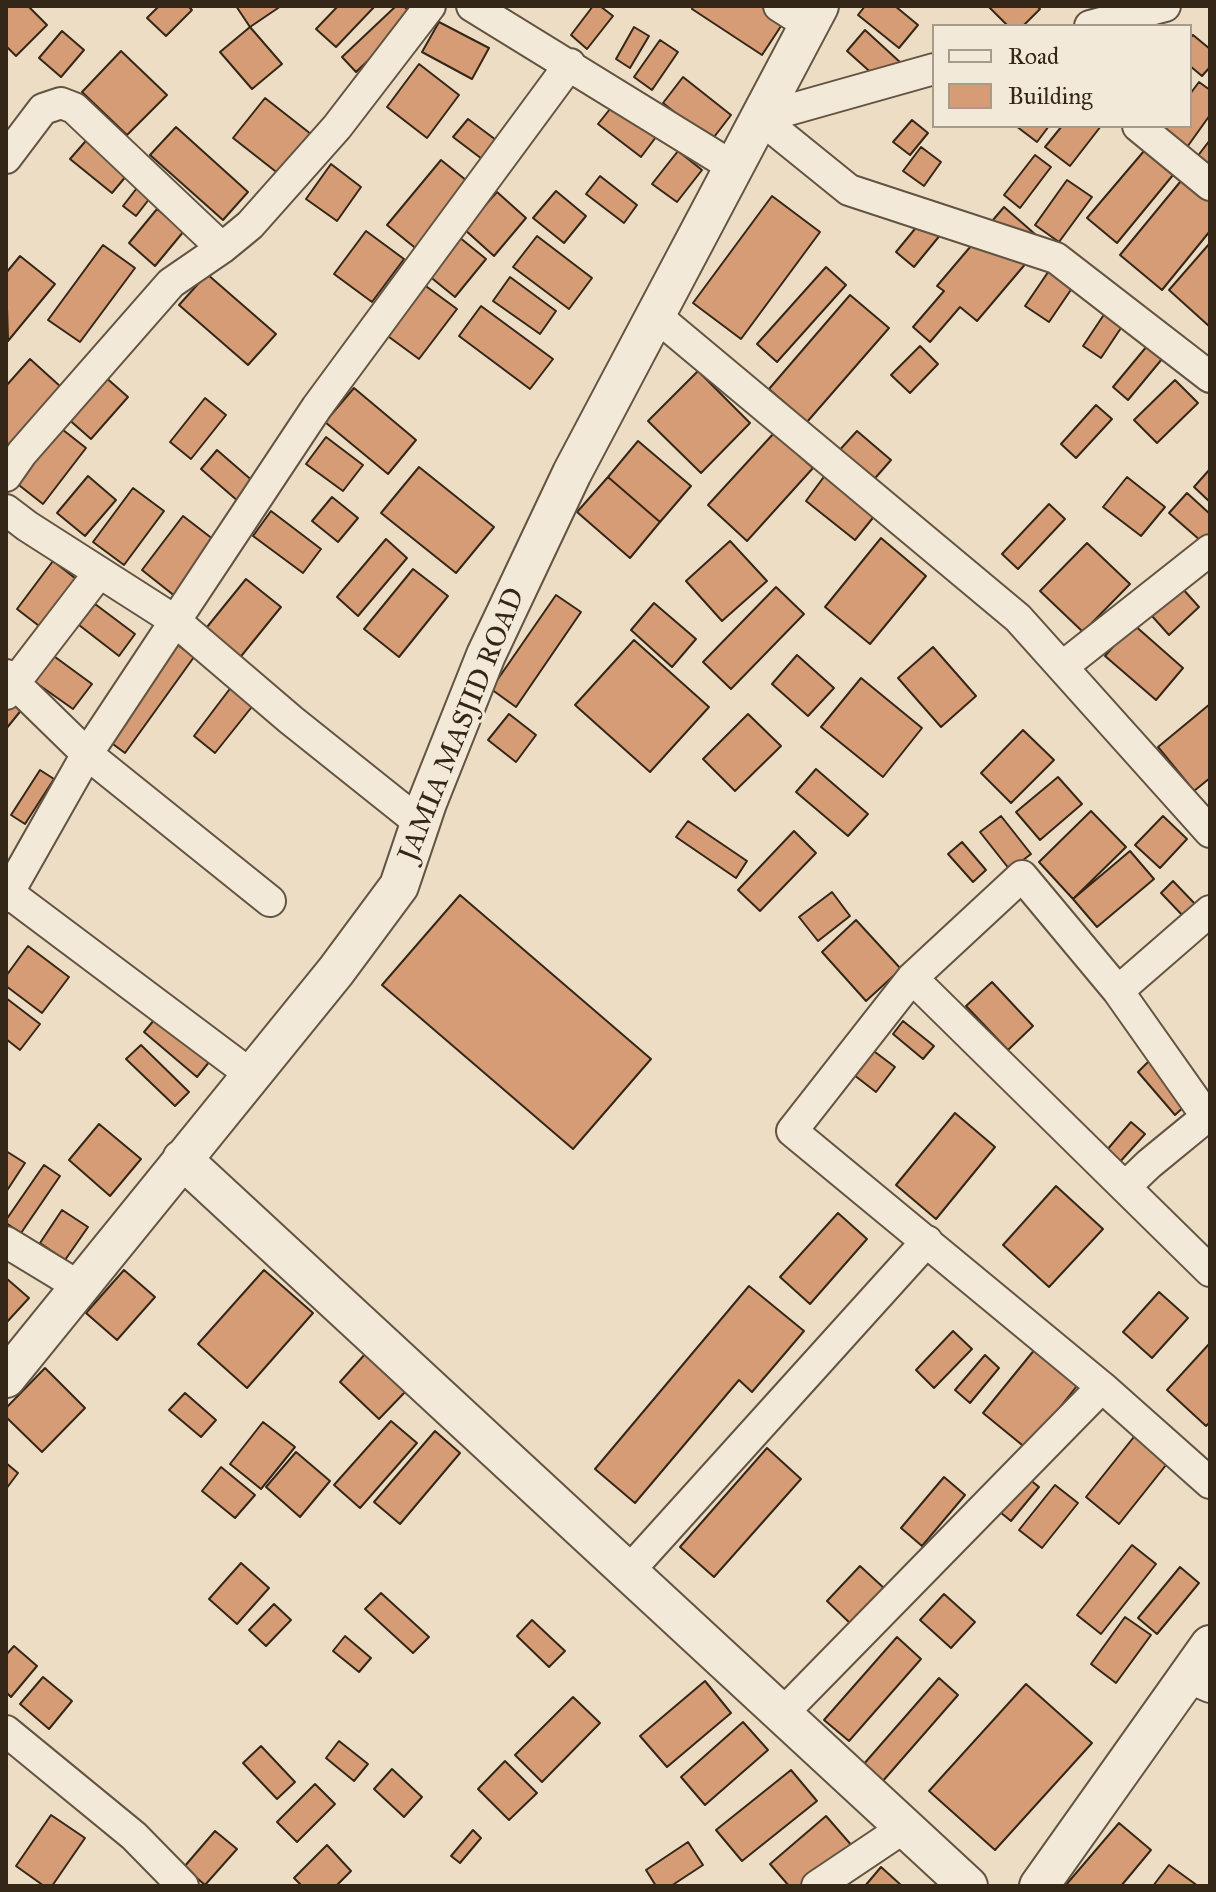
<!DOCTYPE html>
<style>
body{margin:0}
#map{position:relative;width:1216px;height:1892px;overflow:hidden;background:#ecddc4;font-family:"IM FELL Great Primer",serif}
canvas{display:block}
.frame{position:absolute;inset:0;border:8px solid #352717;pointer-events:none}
.legend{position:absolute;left:932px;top:24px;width:260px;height:104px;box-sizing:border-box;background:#f3e9d9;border:2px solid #a79b8b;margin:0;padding:10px 14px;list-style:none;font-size:24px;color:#352717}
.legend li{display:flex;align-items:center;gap:16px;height:40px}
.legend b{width:40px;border:2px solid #a79b8b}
</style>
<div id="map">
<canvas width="1216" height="1892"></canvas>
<div class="frame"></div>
<ul class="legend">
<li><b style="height:10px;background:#f3e9d9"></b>Road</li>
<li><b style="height:22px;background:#d69c76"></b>Building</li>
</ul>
</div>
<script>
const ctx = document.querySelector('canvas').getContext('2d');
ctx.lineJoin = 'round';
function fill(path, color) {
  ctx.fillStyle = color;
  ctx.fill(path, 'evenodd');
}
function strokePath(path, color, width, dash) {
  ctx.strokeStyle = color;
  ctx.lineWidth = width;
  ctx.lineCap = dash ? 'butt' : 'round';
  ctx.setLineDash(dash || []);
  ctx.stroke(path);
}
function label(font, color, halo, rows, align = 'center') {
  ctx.font = font + ' "IM FELL Great Primer",serif';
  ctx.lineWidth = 6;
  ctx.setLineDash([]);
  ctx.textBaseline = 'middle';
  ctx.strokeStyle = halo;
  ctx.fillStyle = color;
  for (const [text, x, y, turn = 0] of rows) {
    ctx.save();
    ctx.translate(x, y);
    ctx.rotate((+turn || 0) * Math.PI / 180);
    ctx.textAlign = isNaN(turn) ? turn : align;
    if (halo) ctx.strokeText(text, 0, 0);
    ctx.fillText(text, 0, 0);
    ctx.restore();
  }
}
const building = new Path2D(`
 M6 6H28L47 25 16 56 6 46Z
 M159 6H188L192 10 166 36 147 18Z
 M236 6H281L250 27Z
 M338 6H375L336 47 316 29Z
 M396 6H404L414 17 356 72 342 57Z
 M593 6H600L613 16 587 49 571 35Z
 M693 6H776L789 14 762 55 692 9Z
 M865 6H895L918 25 899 48 858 15Z
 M988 6H1037L1040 9 1023 26H1008Z
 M439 22 489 48 472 79 422 52Z
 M250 27 282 64 252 89 220 52Z
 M634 27 649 36 630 68 616 59Z
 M865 30 914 75 896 95 847 51Z
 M62 31 84 50 61 77 39 58Z
 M1193 35 1210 49V67L1202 76 1190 66V38Z
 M660 40 678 52 652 90 634 77Z
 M121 51 167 95 127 135 82 92Z
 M419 64 459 95 427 138 387 107Z
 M683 77 731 115 711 141 663 103Z
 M1199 82 1210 90V115L1185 150 1162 133 1167 126H1190V94Z
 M265 98 316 138 284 178 233 138Z
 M614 104 656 137 641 157 598 124Z
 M468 119 500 143 486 162 453 137Z
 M912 120 928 133 910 155 893 142Z
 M1016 126H1049L1037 142Z
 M1062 126H1101L1070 166 1045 147Z
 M176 127 248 192 223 220 150 155Z
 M91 135 132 169 112 193 70 159Z
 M1210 140V182L1190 166Z
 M921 147 941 162 924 186 903 171Z
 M678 151 702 170 677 202 652 184Z
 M1144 151 1173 175 1117 243 1087 218Z
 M1035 155 1051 167 1020 208 1004 195Z
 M441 160 477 189 424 255 387 225Z
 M331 164 361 187 337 221 306 199Z
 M600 176 637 205 624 223 586 194Z
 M1185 176 1210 197V231L1162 290 1120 255Z
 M1067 180 1092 197 1059 242 1035 225Z
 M140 184 153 194 136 216 123 206Z
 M556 191 586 216 564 243 533 218Z
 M497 192 526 218 494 256 464 229Z
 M772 196 820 232 741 339 693 303Z
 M937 202 955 217 914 267 896 252Z
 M1004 207 1044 242 977 321 960 307 930 342 913 327 944 291 937 286Z
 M157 209 184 231 155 266 129 243Z
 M366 231 404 259 372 302 334 274Z
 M537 236 592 278 569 309 513 267Z
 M459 237 486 259 455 297 428 275Z
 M1210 243V327L1169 290Z
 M103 245 135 268 80 342 48 320Z
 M20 256 55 284 8 341 6 273Z
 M1057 259 1081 275 1049 322 1025 306Z
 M826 267 846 285 777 362 757 344Z
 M207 274 276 334 248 365 179 305Z
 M510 277 556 311 540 334 493 301Z
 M423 284 457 309 419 359 385 334Z
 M850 295 889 328 807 422 769 389Z
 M481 306 553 359 530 389 459 336Z
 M1107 310 1125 322 1101 358 1083 346Z
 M920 346 938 364 910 393 891 375Z
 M1147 346 1162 359 1128 400 1113 387Z
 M30 359 61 387 9 445 6 442V386Z
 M698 371 750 423 701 473 648 421Z
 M103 375 128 397 91 439 66 417Z
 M1175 380 1198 403 1157 443 1134 420Z
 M354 388 416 440 388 474 325 422Z
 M205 398 226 415 191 459 170 442Z
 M1096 405 1112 419 1076 458 1061 444Z
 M58 426 86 448 43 504 15 482Z
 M857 431 891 460 870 484 836 454Z
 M774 433 813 468 747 541 708 505Z
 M326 437 363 465 343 491 306 464Z
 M638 441 691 486 660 522 608 477Z
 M217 450 255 483 239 502 201 469Z
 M419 467 494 527 456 573 381 513Z
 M1210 469V502L1194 487Z
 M826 474 876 514 855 540 806 501Z
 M88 476 116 500 85 536 57 513Z
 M608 477 660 522 630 558 577 512Z
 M1127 477 1165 507 1141 536 1103 507Z
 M133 488 164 511 124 565 93 542Z
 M1187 493 1210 514 1209 548 1169 513Z
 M332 497 358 518 338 542 312 521Z
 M1049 504 1065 519 1018 569 1002 554Z
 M271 511 321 549 303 573 253 536Z
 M183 516 218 543 176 597 142 570Z
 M881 538 926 576 870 644 825 607Z
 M386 539 407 558 358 616 337 597Z
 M730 541 767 581 722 621 686 581Z
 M1087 543 1130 584 1083 632 1040 591Z
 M53 561 80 582 43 629 17 609Z
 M413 569 448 596 399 657 364 629Z
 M246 579 281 607 238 660 203 632Z
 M776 587 804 614 731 689 703 662Z
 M1182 588 1199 607 1169 635 1152 616Z
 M556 595 581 612 516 707 491 689Z
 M654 603 696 639 672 667 631 630Z
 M95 604 135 634 119 656 79 625Z
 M1133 624 1183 668 1156 700 1105 656Z
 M634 640 709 707 650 772 575 705Z
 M175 643 194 657 125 753 106 739Z
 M933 647 976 696 941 727 898 678Z
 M51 654 92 684 73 709 32 680Z
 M797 655 834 688 808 716 772 684Z
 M861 678 922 728 883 777 821 727Z
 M232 686 255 703 215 753 194 736Z
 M16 695 27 703 6 729V708Z
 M1210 704V778L1194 791 1158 747Z
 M509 714 536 735 516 762 488 740Z
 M748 714 781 746 735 791 703 759Z
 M1023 730 1054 760 1011 803 981 773Z
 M816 769 868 814 848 836 796 792Z
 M40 770 54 779 25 824 11 815Z
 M1058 777 1082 804 1040 840 1016 812Z
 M1091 811 1126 847 1073 899 1039 862Z
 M1001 816 1031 854 1010 870 980 832Z
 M1163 816 1187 839 1160 868 1135 845Z
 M688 821 747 861 736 878 676 837Z
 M794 831 816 853 760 911 738 890Z
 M962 842 986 870 973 882 948 854Z
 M1130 851 1154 879 1097 927 1073 899Z
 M1173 881 1196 905 1184 917 1161 893Z
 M832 892 850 916 818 941 799 917Z
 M460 895 651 1059 573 1149 382 985Z
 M856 920 901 969 866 1001 822 952Z
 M28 946 69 977 42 1013 6 986V976Z
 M992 982 1033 1026 1008 1050 966 1006Z
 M6 998 40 1024 20 1050 6 1039Z
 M160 1013 214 1056 197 1077 144 1032Z
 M903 1021 934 1046 923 1059 893 1034Z
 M863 1043 895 1067 876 1092 845 1068Z
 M141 1045 189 1092 175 1106 126 1059Z
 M1150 1060 1187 1104 1175 1115 1138 1072Z
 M955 1113 995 1147 936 1219 896 1185Z
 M1131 1122 1145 1134 1119 1163 1106 1151Z
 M99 1124 141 1159 110 1196 69 1160Z
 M6 1151 25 1163 6 1192Z
 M44 1165 60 1176 21 1233 6 1223V1220Z
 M1056 1186 1103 1229 1049 1287 1003 1245Z
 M62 1210 88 1227 65 1260 40 1243Z
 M838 1213 867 1239 810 1304 780 1277Z
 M124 1270 155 1297 117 1340 86 1313Z
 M264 1270 313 1313 247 1388 198 1344Z
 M6 1278 29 1298 6 1323Z
 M749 1286 804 1331 752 1392 739 1380 635 1503 595 1469Z
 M1159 1292 1188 1318 1152 1358 1123 1332Z
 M953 1331 972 1349 934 1388 916 1370Z
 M1040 1343 1084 1377 1027 1449 983 1413Z
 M1210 1343V1422L1206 1426 1167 1390Z
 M366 1353 406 1391 379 1419 340 1382Z
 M985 1355 999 1368 970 1403 955 1390Z
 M45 1368 85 1408 42 1452 6 1417V1408Z
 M185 1393 216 1420 201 1437 169 1410Z
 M391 1421 417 1443 360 1508 334 1485Z
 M263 1422 295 1447 261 1489 230 1464Z
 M1141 1428 1174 1455 1119 1524 1086 1497Z
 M435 1431 460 1453 400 1524 374 1502Z
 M767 1448 801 1479 714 1577 680 1547Z
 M296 1452 330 1481 300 1517 266 1487Z
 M6 1463 18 1473 6 1489Z
 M221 1467 255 1495 235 1518 202 1491Z
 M1023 1474 1039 1487 1011 1521 995 1508Z
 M944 1477 965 1495 922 1546 901 1528Z
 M1055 1485 1078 1503 1042 1548 1019 1530Z
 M1132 1545 1156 1564 1101 1634 1077 1615Z
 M241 1563 269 1588 237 1624 209 1599Z
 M860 1566 885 1589 852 1625 827 1601Z
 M1180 1567 1199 1583 1157 1634 1138 1618Z
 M381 1593 429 1637 413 1653 365 1609Z
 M944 1594 975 1622 951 1648 920 1620Z
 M274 1604 291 1620 266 1646 249 1630Z
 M1125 1617 1151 1635 1116 1683 1091 1664Z
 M532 1620 565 1651 549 1667 517 1636Z
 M345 1636 371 1658 359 1672 333 1651Z
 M897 1637 921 1659 849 1741 824 1720Z
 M14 1646 37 1666 11 1697 6 1692V1655Z
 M43 1677 72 1701 49 1729 20 1704Z
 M939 1678 958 1695 875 1790 856 1773Z
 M705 1681 731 1713 667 1767 640 1736Z
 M1026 1684 1092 1743 995 1850 929 1791Z
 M573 1697 600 1723 542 1782 515 1755Z
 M743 1722 768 1750 705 1805 681 1777Z
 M339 1741 368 1764 354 1781 326 1758Z
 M261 1746 295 1782 277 1799 243 1763Z
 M505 1761 537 1793 509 1820 478 1789Z
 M392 1769 422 1797 404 1817 374 1789Z
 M791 1770 817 1801 742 1861 716 1830Z
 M315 1784 335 1804 297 1842 277 1822Z
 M51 1815 85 1838 52 1886H44L16 1866Z
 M826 1816 853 1847 808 1886H789L770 1864Z
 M1119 1823 1151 1850 1121 1886H1065Z
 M473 1830 481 1838 460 1863 451 1856Z
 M215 1831 237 1849 205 1885 184 1867Z
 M688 1842 703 1865 671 1886H656L646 1870Z
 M327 1845 351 1871 336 1886H302L294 1878Z
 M1169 1865 1198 1886H1153Z
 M881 1867 902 1886H865Z`);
fill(building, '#d69c76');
strokePath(building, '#352717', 2);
const minor = new Path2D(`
 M472 6 735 168
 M779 6 809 25
 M1090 26 1165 6
 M760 118 849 190 1056 258 1210 377
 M760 118 934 69
 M1138 126 1210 185
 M6 158 43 109 61 103 74 108 222 248
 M655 315 1018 618 1210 832
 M6 476 22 453 171 283 222 248 250 225 337 127 430 6
 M6 510 27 526 174 620 291 720 420 823
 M1062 667 1210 550
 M6 675 87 754 270 901
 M6 694 99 573
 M6 891 250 1074
 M6 897 87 754 317 407 570 64
 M1210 911 1118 991 1022 876 912 978 792 1131 1102 1387 1210 1483
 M912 978 1210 1271
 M1118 991 1207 1117
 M1125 1187 1149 1164 1210 1114
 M6 1242 80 1287
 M628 1572 927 1241
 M1187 1677 1210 1687
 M782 1714 1102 1387
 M6 1731 134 1836 183 1886
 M817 1886 905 1827`);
const tertiary = new Path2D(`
 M182 1159 968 1886
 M6 1378 336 971 399 886 427 803 486 655 572 473 819 6
 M1039 1886 1210 1645`);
strokePath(minor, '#635442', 34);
strokePath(tertiary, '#635442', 42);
strokePath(minor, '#f3e9d9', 30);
strokePath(tertiary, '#f3e9d9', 38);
label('28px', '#352717', '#f3e9d9', [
 ["JAMIA MASJID ROAD",463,725,-68]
]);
</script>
